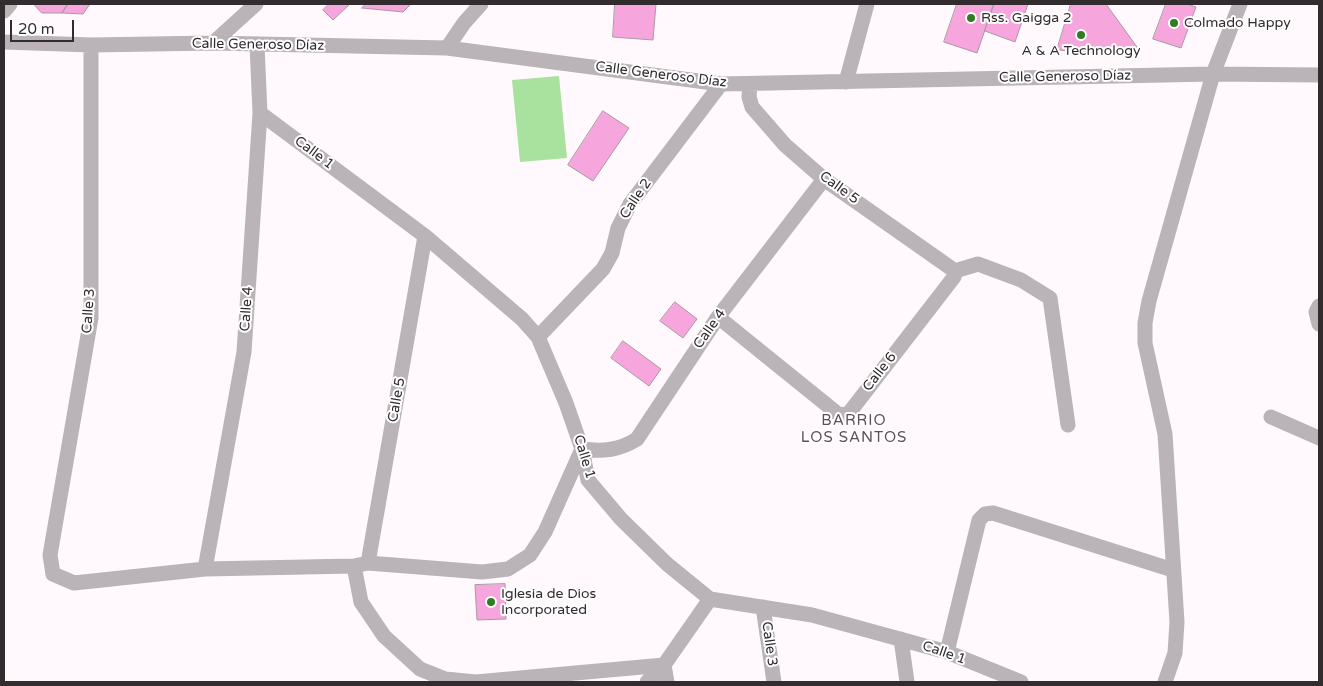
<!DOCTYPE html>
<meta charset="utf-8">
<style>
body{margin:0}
#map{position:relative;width:1323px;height:686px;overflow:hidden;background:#fff8fc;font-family:"Varela Round",sans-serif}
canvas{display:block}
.frame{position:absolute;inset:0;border:5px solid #322c2f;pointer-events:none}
.scale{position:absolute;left:10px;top:20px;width:64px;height:22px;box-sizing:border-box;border:2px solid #322c2f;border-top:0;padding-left:6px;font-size:15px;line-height:18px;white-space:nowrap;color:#322c2f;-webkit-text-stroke:4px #fff;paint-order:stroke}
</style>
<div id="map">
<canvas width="1323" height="686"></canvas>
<div class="frame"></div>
<div class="scale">20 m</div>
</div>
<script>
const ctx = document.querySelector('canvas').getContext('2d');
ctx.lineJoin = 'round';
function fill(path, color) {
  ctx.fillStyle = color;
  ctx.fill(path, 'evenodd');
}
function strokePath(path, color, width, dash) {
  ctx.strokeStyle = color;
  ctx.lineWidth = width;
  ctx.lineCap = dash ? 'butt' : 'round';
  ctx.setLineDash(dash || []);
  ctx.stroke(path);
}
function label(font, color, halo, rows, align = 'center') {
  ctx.font = font + ' "Varela Round",sans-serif';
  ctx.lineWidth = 4;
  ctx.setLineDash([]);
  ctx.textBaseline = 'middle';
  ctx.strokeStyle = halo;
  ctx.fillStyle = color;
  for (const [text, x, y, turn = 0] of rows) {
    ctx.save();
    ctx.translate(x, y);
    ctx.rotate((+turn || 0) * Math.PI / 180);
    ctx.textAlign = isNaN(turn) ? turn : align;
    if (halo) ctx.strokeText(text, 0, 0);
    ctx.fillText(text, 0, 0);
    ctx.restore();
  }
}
fill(new Path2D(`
 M559 76 567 158 520 162 512 80Z`), '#a9e19e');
const building = new Path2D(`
 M34 4H68L62 13H42Z
 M68 4H90L83 14 62 13Z
 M329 4H350L333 20 323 10Z
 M366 4H411L403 12 362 8Z
 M615 4H656L653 40 613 37Z
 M957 4H994L977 53 944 42Z
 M994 4H1028L1015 42 985 31Z
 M1071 4H1106L1137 47 1122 54 1057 50Z
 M1166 4H1187L1196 7 1181 48 1153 39Z
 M603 111 629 128 593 181 568 165Z
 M675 302 697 319 683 338 660 321Z
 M623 341 661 369 649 386 611 358Z
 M505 584 506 619 477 620 475 585Z`);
fill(building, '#f6a6dc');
strokePath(building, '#a899a2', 1);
strokePath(new Path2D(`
 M4 11 10 4
 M4 42 91 45 213 43 447 48 721 84 1213 74 1319 75
 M213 43 256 4
 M91 45V318L50 555 53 574 74 583 205 569 354 566 368 563 482 572 508 569 530 555 545 532 582 449
 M447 48 464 23 481 4
 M846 82 867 4
 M750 84 749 97 752 107 785 145 824 179 955 271
 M260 113 425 236 522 319 538 337 566 403 582 449 588 480 621 519 667 564 710 599 812 615 947 652 1021 682
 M955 271 978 264 1021 280 1050 298 1068 425
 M1319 306 1316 312 1319 324
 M718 317 838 414 844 415 849 413 954 277 955 271
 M538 337 603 269 612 253 618 228 630 204 721 84
 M1271 417 1319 438
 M582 449C603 452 620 450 637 439L718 317 824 179
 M368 563 425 236
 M354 566 361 602 384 636 420 669 445 679 476 682 664 665 667 682
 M205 569 244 352 260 113 257 45
 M763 607 774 682
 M901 639 907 682
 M947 652 979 520 985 514 993 513 1173 570
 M647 682 664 665 710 599
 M1165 682 1175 653 1177 622 1165 434 1145 343V323L1149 301 1213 74 1240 4`), '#bab3b8', 15);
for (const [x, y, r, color] of [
 [971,18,5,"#317c23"],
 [1174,23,5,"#317c23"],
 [1081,35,5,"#317c23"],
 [491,602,5,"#317c23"]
]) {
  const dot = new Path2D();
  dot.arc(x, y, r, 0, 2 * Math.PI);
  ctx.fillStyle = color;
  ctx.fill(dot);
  strokePath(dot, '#fff', 2);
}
label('14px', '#322c2f', '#fff', [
 ["Rss. Gaigga 2",981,18],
 ["Colmado Happy",1184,23],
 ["A & A Technology",1081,51,"center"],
 ["Iglesia de Dios",501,594],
 ["Incorporated",501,610]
], 'left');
label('14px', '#322c2f', '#fff', [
 ["Calle Generoso Díaz",258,45,1],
 ["Calle Generoso Díaz",661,75,7],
 ["Calle Generoso Díaz",1065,77,-1],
 ["Calle 1",314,153,37],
 ["Calle 5",839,188,36],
 ["Calle 2",636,199,-56],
 ["Calle 4",247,309,-86],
 ["Calle 3",89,311,-86],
 ["Calle 4",710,329,-55],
 ["Calle 6",880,372,-52],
 ["Calle 5",397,400,-80],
 ["Calle 1",584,457,73],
 ["Calle 3",769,644,82],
 ["Calle 1",944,653,19]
]);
ctx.letterSpacing = '1px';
label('15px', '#5c4f57', '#fff', [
 ["BARRIO",854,421],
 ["LOS SANTOS",854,438]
]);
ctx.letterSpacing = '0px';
</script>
